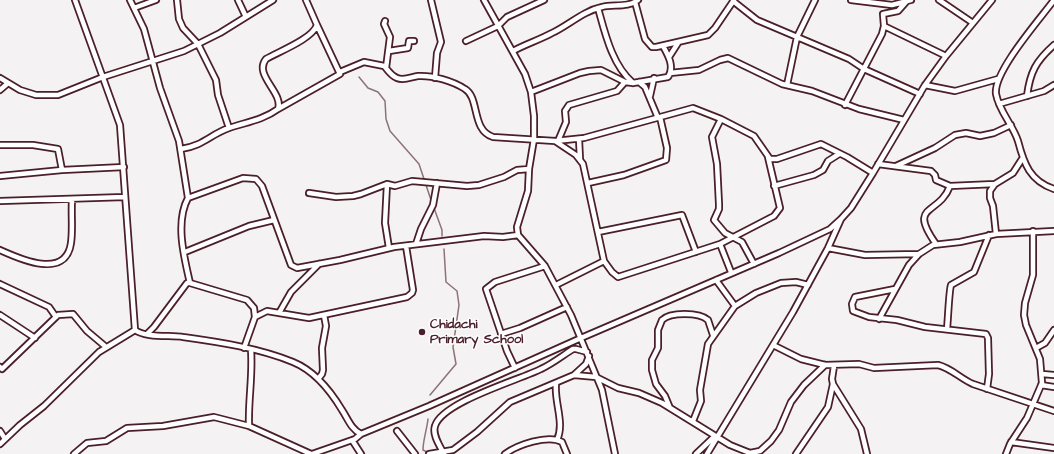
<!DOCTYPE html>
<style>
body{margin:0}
canvas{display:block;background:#f4f2f2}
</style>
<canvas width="1054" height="454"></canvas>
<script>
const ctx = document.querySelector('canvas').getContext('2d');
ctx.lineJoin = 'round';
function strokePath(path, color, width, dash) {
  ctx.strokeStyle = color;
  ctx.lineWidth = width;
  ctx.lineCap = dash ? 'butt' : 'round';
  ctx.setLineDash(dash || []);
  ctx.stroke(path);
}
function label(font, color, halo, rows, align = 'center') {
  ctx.font = font + ' "Architects Daughter",sans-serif';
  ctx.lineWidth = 3;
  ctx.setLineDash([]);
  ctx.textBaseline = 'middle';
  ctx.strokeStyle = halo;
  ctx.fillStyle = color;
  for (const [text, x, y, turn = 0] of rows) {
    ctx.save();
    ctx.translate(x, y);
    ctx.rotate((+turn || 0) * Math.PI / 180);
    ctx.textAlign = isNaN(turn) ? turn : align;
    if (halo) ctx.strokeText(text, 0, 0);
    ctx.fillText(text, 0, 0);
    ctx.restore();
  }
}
strokePath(new Path2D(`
 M359 77 368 88 378 92 385 101 386 119 390 131 419 164 432 203
 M434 208 442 230V236
 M430 395 456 364 453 347 459 305 457 291 446 282 444 249
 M428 419C427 429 423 440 423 450L429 453`), '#8d727a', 1.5);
const minor = new Path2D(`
 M75 0 120 125 135 330C145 338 171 335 183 337 219 342 259 348 293 362 315 371 330 390 342 410 348 419 351 429 361 434
 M130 0 144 29 160 88 179 141 188 198
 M177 0 179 19 183 28 198 44 216 80 218 95 229 128
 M238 0 246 17
 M431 0 441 42 437 53 435 78
 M484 0 525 74 531 92 534 116V139L529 169 528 191 517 227 518 235 545 266 571 315 602 390 615 454
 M851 0 892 5 911 0
 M939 0 973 23
 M1054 0C1040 19 993 72 996 94 999 111 1013 125 1018 141 1024 164 1030 181 1054 189
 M733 1 757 20 849 59 864 69 920 94
 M635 2 645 39 652 47H656L708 35 715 28 734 0
 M134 8 156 0
 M598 8C605 33 612 65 633 83
 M385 21 384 24 390 37 386 68
 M884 26 883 14 898 11 906 2
 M466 41 498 26 507 17 544 0
 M389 51 408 48 409 41H414
 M513 51C526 44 539 40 552 33 569 25 583 11 602 7 613 4 628 8 638 0
 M669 57 678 43
 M340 72 364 62 384 66C388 70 390 75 397 78 404 81 411 77 418 76 432 75 453 81 465 89 480 98 471 130 493 137L555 141 584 138 693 108 721 119 754 136 770 159H777L821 144 847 157 873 173
 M670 73 699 70 720 60 728 58 782 84 812 91 859 109 904 120
 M0 78 20 90 36 95H58L103 77 184 51 220 33 273 0
 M639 82 645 87 658 118
 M787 85 797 37 815 0
 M925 85 955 91 998 79
 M0 90 7 84
 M531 92 580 73 589 71 601 70 625 82 633 83 668 77C675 67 668 55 663 46
 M650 96 654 78
 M1027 96C1030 72 1036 61 1054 45
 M999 104 1044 91 1054 85
 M845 105 882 34 884 26 946 56
 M278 109 340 74 317 25
 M721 119 712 137 717 164 719 204V209L714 220 725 233 742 242 754 264
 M579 139 580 159
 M555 141 576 155 583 164 604 261 612 272 618 277 720 244 774 216 780 208 768 157
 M558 141 566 122 565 111 569 105 617 91 625 82
 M0 145H33L58 149 62 170 124 167
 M181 149C203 146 211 134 229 128 247 122 263 120 278 109 284 93 253 75 266 59 280 51 312 39 317 25L306 0
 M878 164 931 171 935 175 936 180 950 186 995 184
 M896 166 935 148 955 135 966 133 980 136 994 133 1011 125
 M0 176 62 170
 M588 183 624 175 666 160 667 148 660 117
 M387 184 385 223 389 248
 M774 186 814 175 823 170 828 161 839 154
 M309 193 336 197 353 196 361 194 387 184 395 186 412 181 467 186 479 185 504 177 517 170 529 169
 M0 201 125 197
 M598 232 682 215 696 252
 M996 234 993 206 990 198V191L995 184 1013 173 1022 159
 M416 244 421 229 433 205 437 183
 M720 244 731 272
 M936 244C907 203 939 216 950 186
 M406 246 413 290 412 293 407 297 309 318 267 311 255 317 254 308 247 300 190 283C184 257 175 222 188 198L243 178 256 179 262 186 291 265 297 268 340 260 394 247 484 236 503 237 518 235
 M828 248 865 255 919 254
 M0 250C20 259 66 280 71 243 73 229 71 214 72 200
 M185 252 249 226 274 220
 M716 280 735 306
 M0 284 49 307 56 317
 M556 285 604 261
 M895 289 855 297 852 304 853 311 869 317 897 320 925 327 986 334 988 338 989 374 987 389
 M279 313 291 292 319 264
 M0 315 35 338
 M879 319 909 265 919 254 933 245 960 242 996 234 1054 231
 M947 329C948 320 949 291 951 285L974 272 989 235
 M147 334 154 327 187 283H190
 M501 334 520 328 567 307
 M773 345 801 359 825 365 859 364 874 368 938 365C951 368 961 379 973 384L1054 411
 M244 348 255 317
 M1036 348 1045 343 1054 330
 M834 366 832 379 833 384 861 429 867 454
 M0 367 2 369 58 315 73 314 87 331 106 347
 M515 368 507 351 486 289 495 282 545 266
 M1042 374 1054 375
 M574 375 596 377 618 388 639 393 662 403 730 445 750 453 760 451 771 441 779 430 791 402 804 385 825 365
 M318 379 322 374 323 370 322 348 326 326 324 315
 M556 384C554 402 565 423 557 440
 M1041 385 1054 387
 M670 408 665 396 656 384 652 370V360L658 348V330L662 320C670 312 699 312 708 320L713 335
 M693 421 701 401 700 390 708 344 735 306 756 293 781 283 796 282 808 285
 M249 426C248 401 253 375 251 350
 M0 431 5 439
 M397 431 415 454
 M352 440 361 454
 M1011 442 1054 448
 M0 444 20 425 44 406 99 352 135 330
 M74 454 87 443 106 441 127 428 163 426 214 417 249 426 311 454
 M312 454 355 439 361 434 429 406 581 338 779 253 830 229 841 219
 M429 454 453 450 477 432 510 402 574 375 586 364 589 356
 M444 454C440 446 432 435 435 426 442 402 519 380 541 369 552 364 562 356 573 349H576L587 352
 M505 454C517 445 548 434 562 442L567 454
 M696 454 715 436
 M707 454 793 312 828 248 841 219 851 208 873 173 925 85 946 56 992 0
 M796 454 828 407 833 384
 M1006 454 1010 444 1027 418 1042 383 1040 359 1026 325 1024 315 1025 303 1033 275V231`);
strokePath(minor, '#4a1f2b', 8);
strokePath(minor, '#fff', 4.5);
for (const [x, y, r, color] of [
 [422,332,4,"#4a1f2b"]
]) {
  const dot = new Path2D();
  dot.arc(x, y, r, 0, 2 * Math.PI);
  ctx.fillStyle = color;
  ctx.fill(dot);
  strokePath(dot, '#fff', 1.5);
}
label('bold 13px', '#4a1f2b', '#fff', [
 ["Chidachi",430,325],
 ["Primary School",430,340]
], 'left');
</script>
